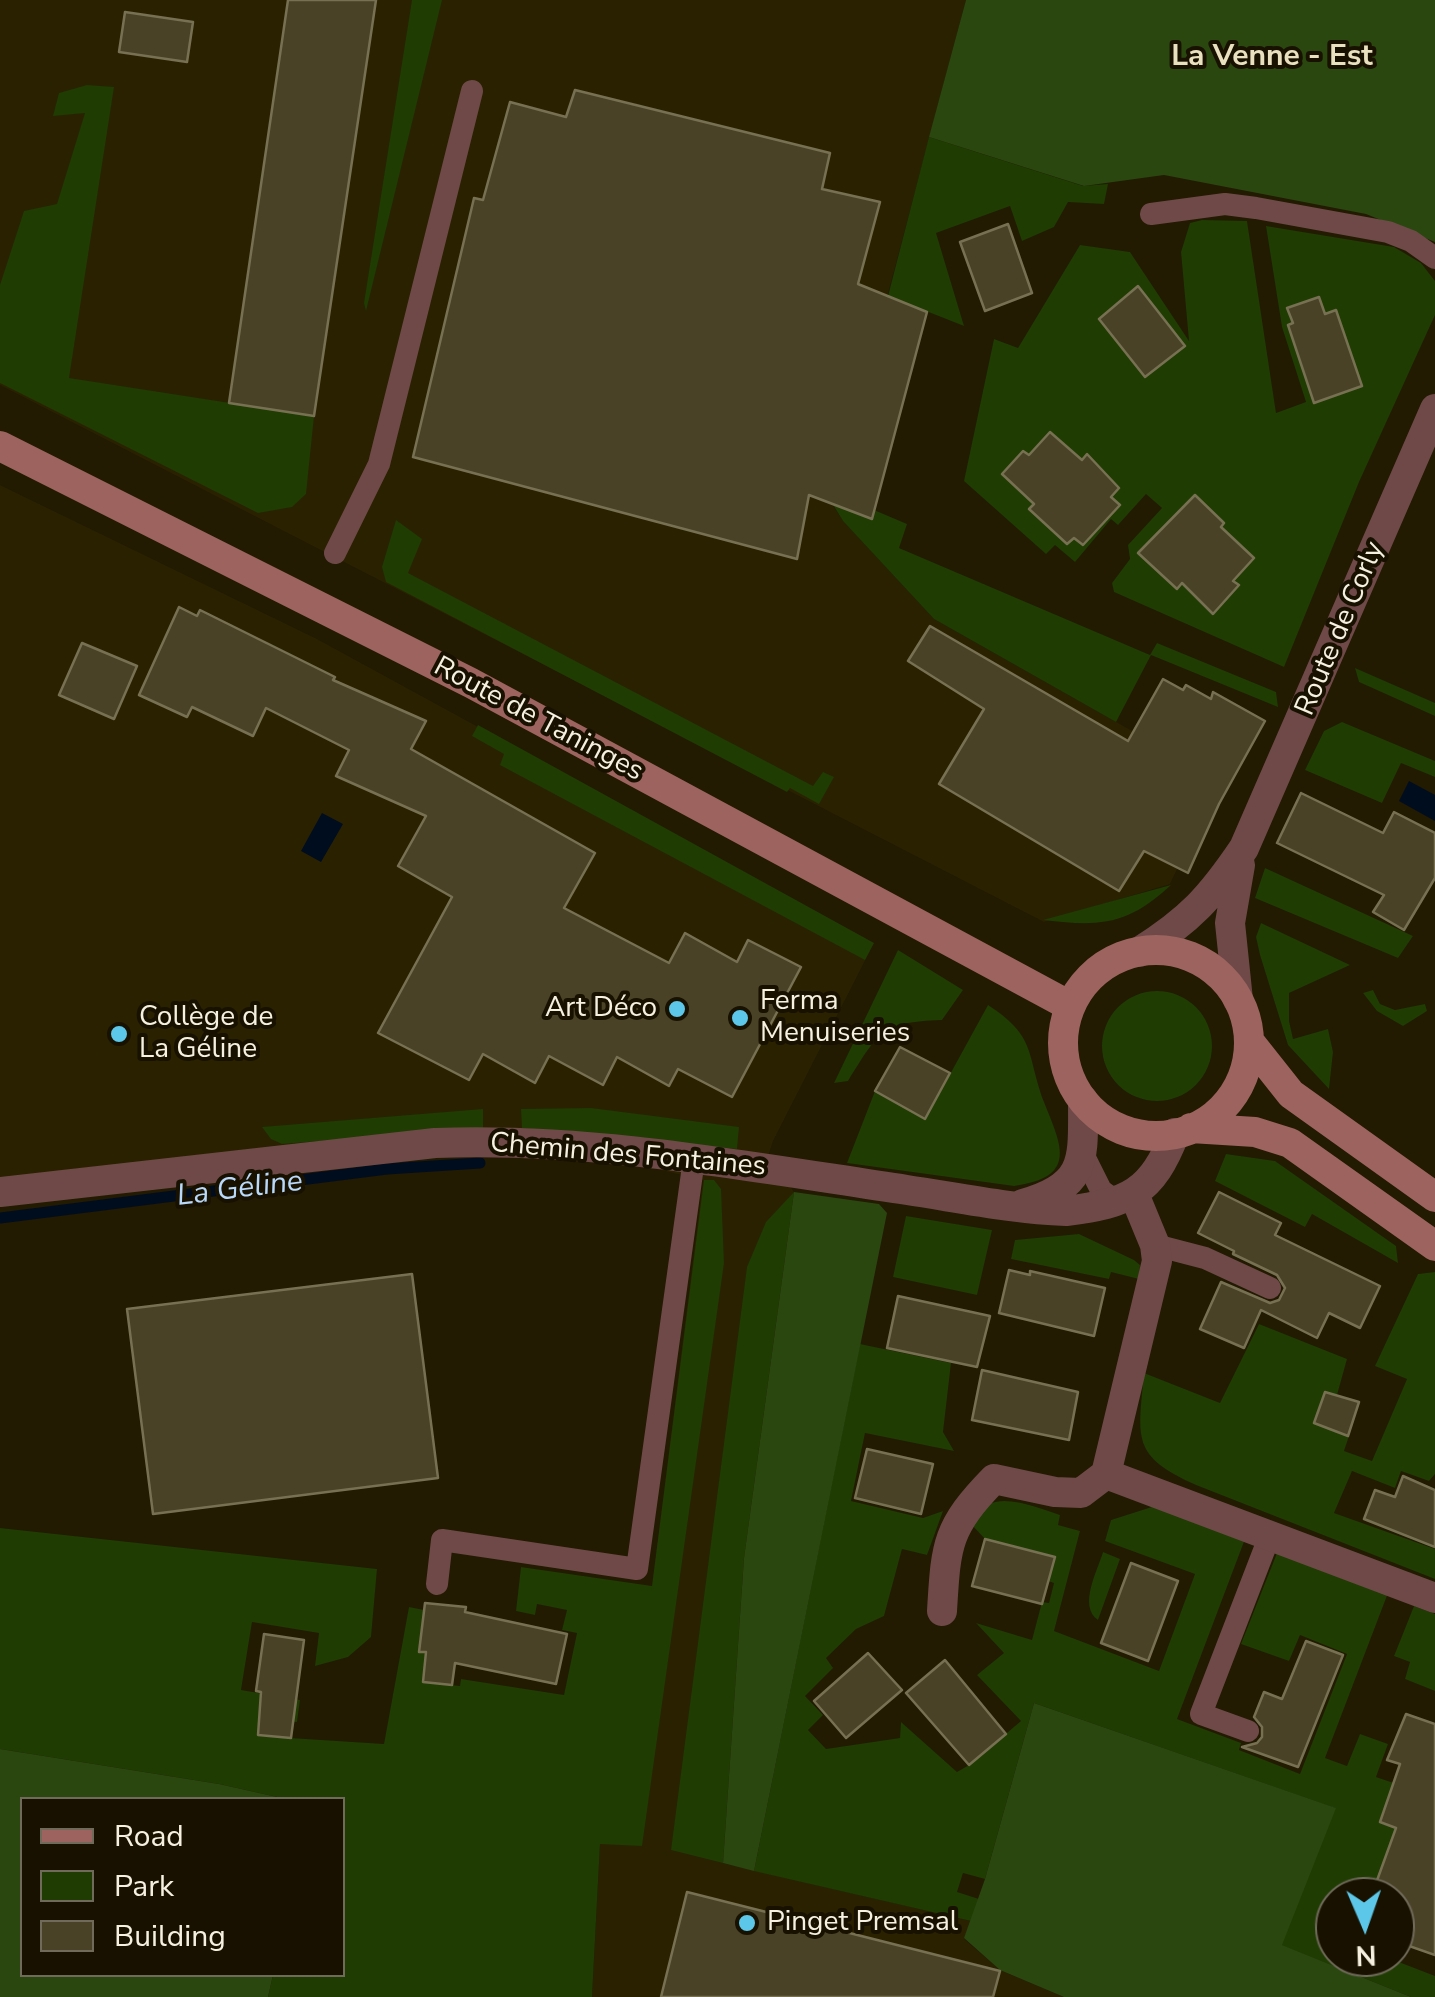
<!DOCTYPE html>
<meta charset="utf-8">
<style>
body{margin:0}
#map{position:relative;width:1435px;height:1997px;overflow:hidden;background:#221a01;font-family:"Nunito Sans",sans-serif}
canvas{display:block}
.legend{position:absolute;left:20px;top:1797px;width:325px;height:180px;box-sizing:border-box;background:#181100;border:2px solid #706a5a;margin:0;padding:12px 18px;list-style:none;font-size:30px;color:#f5f0e0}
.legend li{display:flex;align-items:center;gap:20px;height:50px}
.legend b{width:50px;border:2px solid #706a5a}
.north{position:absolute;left:1315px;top:1877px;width:100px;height:100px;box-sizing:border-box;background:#181100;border:2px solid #706a5a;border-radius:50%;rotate:178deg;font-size:28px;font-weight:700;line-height:40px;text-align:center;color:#f5f0e0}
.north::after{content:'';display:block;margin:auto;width:35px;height:45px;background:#5cc7e8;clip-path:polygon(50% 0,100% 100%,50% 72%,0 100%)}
</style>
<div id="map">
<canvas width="1435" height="1997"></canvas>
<ul class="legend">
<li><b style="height:12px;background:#9d635f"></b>Road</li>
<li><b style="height:28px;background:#1f3c02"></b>Park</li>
<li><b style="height:28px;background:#4a4226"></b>Building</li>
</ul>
<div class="north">N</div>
</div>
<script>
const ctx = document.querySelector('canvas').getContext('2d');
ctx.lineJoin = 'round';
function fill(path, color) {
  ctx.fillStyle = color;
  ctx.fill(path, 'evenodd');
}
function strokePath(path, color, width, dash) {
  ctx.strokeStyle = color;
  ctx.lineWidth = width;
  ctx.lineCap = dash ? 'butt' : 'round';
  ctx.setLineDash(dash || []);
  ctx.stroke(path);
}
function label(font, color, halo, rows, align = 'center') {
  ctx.font = font + ' "Nunito Sans",sans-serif';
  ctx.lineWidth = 8;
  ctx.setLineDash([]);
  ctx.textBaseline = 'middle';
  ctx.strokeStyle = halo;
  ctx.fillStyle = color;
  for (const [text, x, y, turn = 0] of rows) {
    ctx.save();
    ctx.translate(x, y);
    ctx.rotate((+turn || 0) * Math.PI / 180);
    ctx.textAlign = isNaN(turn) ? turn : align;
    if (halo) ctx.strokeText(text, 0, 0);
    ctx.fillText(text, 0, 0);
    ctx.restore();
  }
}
fill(new Path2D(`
 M0 0H966L832 504 843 521 934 619 1219 780 1170 884 1044 922 0 385Z
 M0 485 317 639 874 943 773 1141 765 1166 779 1170 794 1192 744 1558 723 1863 971 1921 964 1939 1000 1970 1064 1997H592L600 1844 652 1587 703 1180 483 1128 0 1180Z`), '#2a2100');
fill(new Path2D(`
 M412 0H442L366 311 364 303Z
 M87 85 114 87 69 378 314 416 306 494 292 507 258 513 0 383V285L24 211 57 204 85 113 53 116 59 93Z
 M929 137 1083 186 1108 184 1104 204 1068 202 1054 227 1022 241 1010 206 936 233 964 326 888 296Z
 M1202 220 1247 221 1276 413 1306 402 1282 327 1266 226 1394 247 1421 263 1435 281V315L1359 482 1284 667 1114 592 1112 583 1130 559 1128 545 1162 508 1146 494 1118 525 1111 519 1075 562 1055 545 1046 554 964 481 994 339 1018 348 1080 245 1130 252 1189 341 1181 252 1190 223Z
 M832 503 872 519 874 510 907 524 899 548 1150 655 1157 643 1276 692 1278 707 1151 655 1116 722 934 619 843 521Z
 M396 520 422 539 408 573 813 786 823 772 834 777 819 804 790 788 787 792 386 582 382 567Z
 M1355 668 1435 703V716L1359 682Z
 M1342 722 1435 761V777L1401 763 1382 803 1305 770 1324 731Z
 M478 725 874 943 865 960 500 765 504 754 472 736Z
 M1265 868 1413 936 1398 958 1255 898Z
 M1171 885C1128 925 1101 927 1043 920Z
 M1261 923 1350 965 1289 993V1021L1293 1039 1328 1029 1333 1052 1329 1089 1288 1045 1260 955 1256 937Z
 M898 950 963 990 942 1020C881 1022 879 1032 848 1081L834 1083Z
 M1373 990 1380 1004 1395 1010 1425 1004 1427 1011 1403 1026 1377 1011 1363 993Z
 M1102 1046a55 55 0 1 1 110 0a55 55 0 1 1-110 0Z
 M988 1005C1037 1037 1026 1053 1044 1102 1061 1145 1079 1177 1014 1186L847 1163 875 1091 926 1118Z
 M591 1108 739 1127 737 1149 522 1128 521 1109Z
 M483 1109V1128L282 1144 271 1139 262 1127Z
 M1226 1154 1275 1161 1396 1246 1398 1263 1312 1214 1305 1227 1215 1181Z
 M704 1180H714L721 1189 724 1263 642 1846 600 1844 592 1997H268L273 1975 342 1974V1800L286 1799 219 1784 0 1749V1528L377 1569 371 1637 348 1657 315 1666 319 1633 252 1622 241 1690 300 1700 297 1722 260 1719 259 1736 384 1744 409 1607 424 1610 419 1651 426 1652 423 1682 460 1686 461 1679 564 1695 577 1633 562 1630 567 1610 537 1604 535 1615 516 1611 521 1567 652 1586Z
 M794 1192 744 1558 723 1863 671 1850 747 1267 766 1222Z
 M906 1216 992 1230 977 1295 893 1277Z
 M1079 1234 1134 1260 1140 1265 1139 1279 1111 1272 1109 1279 1011 1259 1015 1240Z
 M1435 1272V1474L1429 1481 1401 1471 1395 1488 1352 1471 1334 1513 1435 1549V1579L1196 1485C1131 1456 1138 1439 1144 1373L1220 1403 1259 1324 1347 1359 1337 1395 1325 1392 1314 1422 1349 1436 1344 1451 1372 1461 1407 1379 1375 1366 1418 1274Z
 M860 1344 951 1363 943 1432 954 1451 865 1433 851 1501 923 1518 943 1511 927 1555 902 1549 884 1616 856 1629 826 1658 833 1668 805 1696 823 1715 808 1730 826 1749 900 1738 901 1722 957 1772 969 1765 1021 1721 977 1675 1004 1653 976 1623 1032 1640 1042 1602 1049 1603 1054 1583 1048 1581 1054 1557 985 1539 970 1523C975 1518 981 1509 987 1505 1007 1494 1040 1509 1060 1515L1058 1525 1080 1531 1054 1631 1159 1671 1195 1574 1105 1541 1111 1520 1155 1506 1245 1539 1177 1719 1241 1743 1239 1750 1300 1774 1347 1654 1300 1635 1289 1661 1241 1644 1277 1553 1388 1593 1325 1758 1347 1766 1360 1734 1388 1744 1376 1777 1435 1797 1386 1806 1380 1823 1435 1842 1391 1843 1371 1897H1335V1957H1386L1435 1976V1997H1411L1281 1945 1335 1808 1034 1703 985 1879 963 1873 957 1892 979 1899 971 1921 754 1871Z
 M1103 1552 1120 1559 1098 1620C1078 1606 1097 1572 1103 1552Z
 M1414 1606 1435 1614V1691L1405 1679 1410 1662 1394 1656Z`), '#1f3c02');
fill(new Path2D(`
 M966 0H1435V242L1366 214 1164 175 1084 186 929 137Z
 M794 1192 879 1204 887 1213 754 1871 723 1863 744 1558Z
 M1034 1703 1336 1808 1282 1945 1411 1997H1064L1000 1970 964 1938 985 1879Z
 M0 1749 219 1784 286 1799 22 1800V1974L273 1975 268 1997H0Z`), '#2a4710');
fill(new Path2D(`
 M1409 781 1435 795V821L1399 801Z
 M322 813 343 824 321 862 301 851Z`), '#000d1e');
strokePath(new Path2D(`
 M0 1218 387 1169 480 1163`), '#000d1e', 11);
const building = new Path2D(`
 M288 0H376L314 416 229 403Z
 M125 12 193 22 187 62 119 52Z
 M575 90 830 153 822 189 880 202 858 284 927 312 872 519 809 495 797 559 413 457 474 198 483 200 510 102 566 117Z
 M1008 224 1032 293 985 311 960 242Z
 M1138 286 1185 346 1145 377 1099 319Z
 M1319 297 1325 314 1336 310 1362 386 1314 403 1288 325 1293 323 1287 308Z
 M1050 432 1082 460 1087 454 1119 488 1111 497 1120 505 1083 545 1074 538 1067 544 1029 509 1034 504 1002 474 1023 451 1029 455Z
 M1195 495 1224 523 1221 527 1254 558 1233 581 1239 585 1213 614 1182 583 1177 589 1138 553Z
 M179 607 197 616 200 610 335 677 333 680 426 721 411 749 595 853 564 908 669 963 685 933 737 962 748 940 801 967 732 1097 678 1069 669 1086 617 1057 603 1085 549 1056 535 1083 483 1054 469 1080 378 1033 452 897 398 866 426 816 336 776 349 750 266 708 253 736 192 707 187 717 139 695Z
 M930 626 1128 741 1163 679 1183 690 1186 685 1211 699 1213 692 1265 721 1219 804 1188 873 1144 851 1119 891 939 784 984 709 908 661Z
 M82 643 137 666 114 719 59 695Z
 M1301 793 1383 833 1394 812 1435 833V878L1404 930 1373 912 1384 895 1277 843Z
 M900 1047 950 1073 925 1119 875 1091Z
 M1219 1192 1281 1223 1275 1235 1380 1286 1360 1328 1329 1313 1317 1338 1261 1310 1244 1348 1200 1329 1221 1282 1270 1303 1279 1300 1285 1288 1277 1275 1233 1254 1234 1251 1198 1233Z
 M1009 1270 1030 1275V1271L1105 1288 1094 1336 999 1313Z
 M412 1274 438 1478 153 1514 127 1309Z
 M898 1296 990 1316 977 1367 887 1348Z
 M982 1370 1078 1392 1069 1440 972 1420Z
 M1325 1392 1359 1402 1348 1436 1314 1423Z
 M867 1449 933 1464 921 1514 855 1498Z
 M1403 1476 1435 1490V1547L1364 1519 1375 1490 1395 1497Z
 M985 1539 1055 1557 1042 1604 972 1586Z
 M1131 1563 1178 1581 1148 1661 1101 1643Z
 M425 1603 466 1607 465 1612 567 1634 556 1684 455 1663 452 1685 423 1682 426 1652H419Z
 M264 1634 304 1640 291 1738 258 1735 261 1692 256 1691Z
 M1306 1641 1343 1655 1298 1767 1242 1747 1257 1743 1262 1737V1727L1254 1717 1264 1692 1282 1699Z
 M868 1653 902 1690 846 1738 814 1701Z
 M945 1660 1006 1734 969 1765 906 1693Z
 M1406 1714 1435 1724V1955L1395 1941V1897H1371L1396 1828 1380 1822 1400 1764 1387 1760Z
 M687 1892 1000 1971 993 1997H661Z`);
fill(building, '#4a4226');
strokePath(building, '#787052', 2.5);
strokePath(new Path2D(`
 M1151 214 1225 204 1256 208 1388 232 1411 241 1435 258
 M335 553 379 464 472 91
 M1083 1154 1101 1190 1116 1201
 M1155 1245 1205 1258 1270 1288
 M437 1584 442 1540 637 1569 694 1159
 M1248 1731 1201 1714 1270 1535`), '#6e4947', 22);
strokePath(new Path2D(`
 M0 1192 435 1143C594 1137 751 1167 907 1190 960 1198 1013 1209 1066 1211 1129 1203 1152 1193 1175 1133
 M1023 1204C1088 1186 1083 1159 1083 1100
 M1106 1474 1435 1598
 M942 1611C946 1545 946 1528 994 1479L1055 1492 1081 1493 1106 1474 1157 1261 1155 1245 1134 1194`), '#6e4947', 30);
strokePath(new Path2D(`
 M1139 952C1190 920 1211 897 1244 848L1435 409
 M1238 1000 1230 923 1240 865`), '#6e4947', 30);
strokePath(new Path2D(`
 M0 446 471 683 1070 1006
 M1063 1043a93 93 0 1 1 186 0a93 93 0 1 1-186 0Z
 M1249 1041 1291 1094 1435 1197
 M1191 1128 1255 1132 1290 1143 1435 1246`), '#9d635f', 30);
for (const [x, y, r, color] of [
 [677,1009,10,"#5cc7e8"],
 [740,1018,10,"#5cc7e8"],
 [119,1034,10,"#5cc7e8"],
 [747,1923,10,"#5cc7e8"]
]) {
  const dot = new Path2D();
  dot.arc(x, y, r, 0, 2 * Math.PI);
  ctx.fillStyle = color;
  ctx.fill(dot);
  strokePath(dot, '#181100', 4);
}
label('28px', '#f5f0e0', '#181100', [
 ["Route de Corly",1341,629,-67],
 ["Route de Taninges",538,720,28],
 ["Chemin des Fontaines",628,1156,5]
]);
label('28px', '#f5f0e0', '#181100', [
 ["Ferma",760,1002],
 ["Menuiseries",760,1034],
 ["Art Déco",657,1009,"right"],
 ["Collège de",139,1018],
 ["La Géline",139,1050],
 ["Pinget Premsal",767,1923]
], 'left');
label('bold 30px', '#e9e0bf', '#181100', [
 ["La Venne - Est",1272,58]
]);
label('italic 30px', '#b9d9fa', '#181100', [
 ["La Géline",240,1190,-7]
]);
</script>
